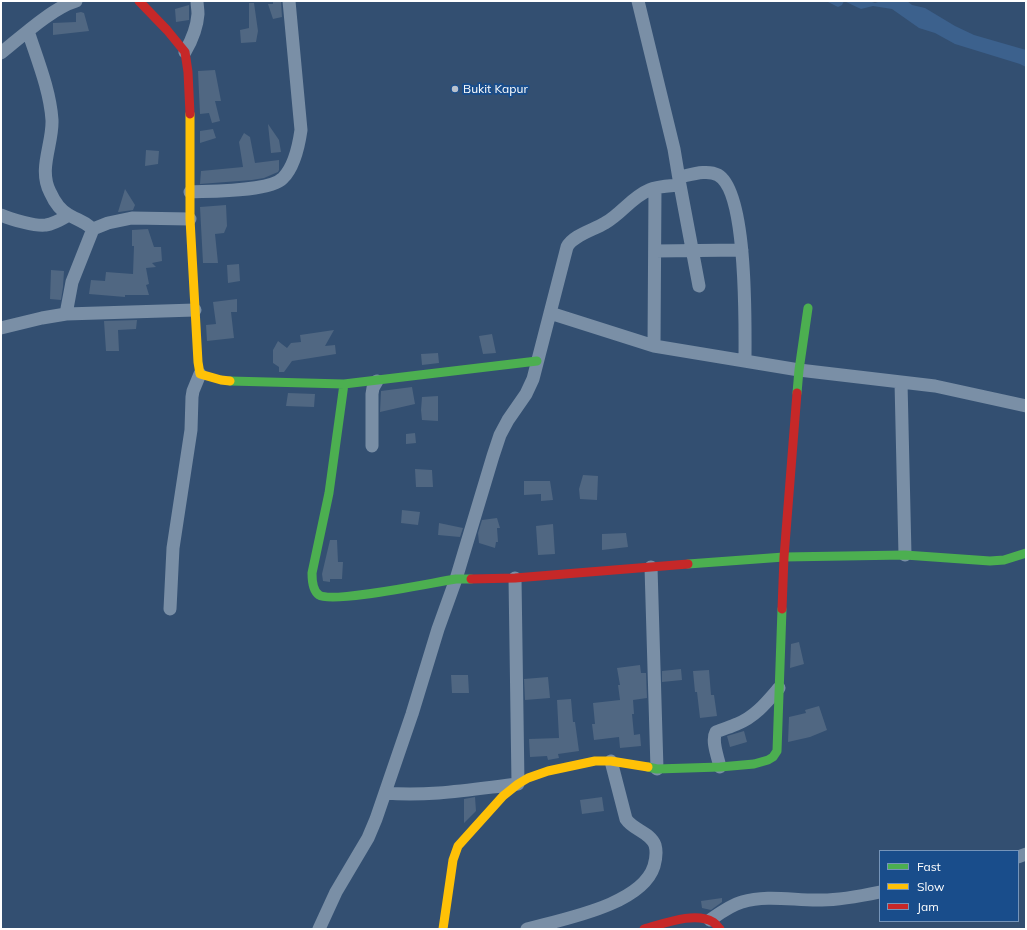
<!DOCTYPE html>
<style>
body{margin:0}
#map{position:relative;width:1027px;height:930px;overflow:hidden;background:#334f71;font-family:Mulish,sans-serif}
canvas{display:block}
.frame{position:absolute;inset:0;border:2px solid #fff;pointer-events:none}
.legend{position:absolute;left:879px;top:850px;width:140px;height:72px;box-sizing:border-box;background:#194d8b;border:1px solid #7594b9;margin:0;padding:5px 7px;list-style:none;font-size:12px;color:#fff}
.legend li{display:flex;align-items:center;gap:8px;height:20px}
.legend b{width:20px;border:1px solid #7594b9}
</style>
<div id="map">
<canvas width="1027" height="930"></canvas>
<div class="frame"></div>
<ul class="legend">
<li><b style="height:5px;background:#4caf50"></b>Fast</li>
<li><b style="height:5px;background:#ffc107"></b>Slow</li>
<li><b style="height:5px;background:#c62828"></b>Jam</li>
</ul>
</div>
<script>
const ctx = document.querySelector('canvas').getContext('2d');
ctx.lineJoin = 'round';
function fill(path, color) {
  ctx.fillStyle = color;
  ctx.fill(path, 'evenodd');
}
function strokePath(path, color, width, dash) {
  ctx.strokeStyle = color;
  ctx.lineWidth = width;
  ctx.lineCap = dash ? 'butt' : 'round';
  ctx.setLineDash(dash || []);
  ctx.stroke(path);
}
function label(font, color, halo, rows, align = 'center') {
  ctx.font = font + ' Mulish,sans-serif';
  ctx.lineWidth = 4;
  ctx.setLineDash([]);
  ctx.textBaseline = 'middle';
  ctx.strokeStyle = halo;
  ctx.fillStyle = color;
  for (const [text, x, y, turn = 0] of rows) {
    ctx.save();
    ctx.translate(x, y);
    ctx.rotate((+turn || 0) * Math.PI / 180);
    ctx.textAlign = isNaN(turn) ? turn : align;
    if (halo) ctx.strokeText(text, 0, 0);
    ctx.fillText(text, 0, 0);
    ctx.restore();
  }
}
fill(new Path2D(`
 M826 1H869L875 3 881 1H907L912 5 925 8 955 26 974 35 1026 50V67L1020 64 955 44 935 33 919 28 892 9 873 6 861 9 844 1 842 5 838 7Z`), '#3c618d');
fill(new Path2D(`
 M273 1H281L282 17 273 19 268 4H273Z
 M249 3H254L258 31 256 42 241 43 240 30 249 28Z
 M189 5V20L176 22 175 9Z
 M81 12 84 13 89 31 53 35V23L76 22V13Z
 M215 70 221 101H215L220 121 212 123 209 113 200 114 198 71Z
 M268 124 279 140 281 152 271 153Z
 M213 129 216 138 200 143V131Z
 M244 133 250 137 255 163 279 160V170L278 172 264 178 252 180 200 184 201 171 243 167 239 142Z
 M146 150 159 151 158 164 145 166Z
 M125 189 135 205 133 210 119 212H118Z
 M226 205 227 226 224 233 215 234 218 263H203L200 207Z
 M148 229 154 247H161L162 261 152 263 156 267 146 268 149 284 146 285 149 295H125V297L89 294 91 280 105 281 106 272 133 274 134 246H132V230Z
 M239 264 240 281 228 283 227 265Z
 M51 270 64 271 63 287 61 300 50 299Z
 M237 299V312H231L234 338 207 341 206 325 216 324 213 302Z
 M137 320 136 329 118 330 119 351H106L104 321Z
 M334 330 325 346 335 345 336 354 292 361 284 372H279V367L273 363V350L278 341 287 348 291 343 301 342 300 335Z
 M492 334 496 353 483 354 479 336Z
 M438 353 439 363 422 365 421 354Z
 M412 387 415 404 380 412 381 391Z
 M288 393 315 394 314 407 286 406Z
 M438 396V421L422 420 421 410 422 397Z
 M415 433 416 443 406 444V434Z
 M415 469 432 470 433 487H416Z
 M583 475 598 476 597 500 580 499 579 489Z
 M524 481H550L553 500 541 501V494L524 495Z
 M402 510 420 512 418 525 401 523Z
 M497 518 500 528H497L498 542H496L495 548 479 543 478 533 482 520Z
 M439 523 463 528 460 537 438 535Z
 M553 524 555 554 538 555 536 526Z
 M626 533 628 547 602 550V534Z
 M330 540H337L338 562H343L342 579H330V582L323 581 322 574Z
 M799 642 804 664 790 668 791 644Z
 M640 665 641 673H646L647 698 633 700 634 714H632L634 735 640 734 641 746 620 748 619 737 594 740 592 724H595L593 703 620 700 618 685H620L617 668Z
 M681 669 682 680 662 682V671Z
 M709 670 711 695H714L717 716 700 718 697 692H695L693 671Z
 M451 675H468L469 693H452Z
 M548 677 550 698 525 700 524 679Z
 M571 699 573 722H575L579 751 558 754 559 758 548 760 547 756 530 757 529 739 559 738 557 700Z
 M819 706 827 730 810 737 788 742 789 717 806 713 805 710Z
 M744 731 747 742 730 747 727 736Z
 M475 797 476 811 464 823V799Z
 M602 797 604 811 582 814 580 800Z
 M722 898V902L711 910 702 908 701 901Z`), '#506782');
strokePath(new Path2D(`
 M638 1 674 149 680 185 699 286
 M28 31C37 59 50 90 52 120 53 144 38 169 50 192 54 201 61 211 69 215 79 221 83 220 93 229
 M185 52C192 40 197 28 198 14 198 9 197 5 197 1
 M1 53C20 38 52 8 76 1
 M679 177C690 175 707 169 718 175 748 192 745 328 745 361
 M190 192C210 191 270 192 283 178 294 167 299 144 301 130L289 1
 M1 215C10 219 37 227 46 225 54 224 62 219 69 215
 M655 251 742 250
 M550 313 654 346 799 370 935 386 1026 406
 M66 314 72 282 93 229 108 223 132 218 190 219
 M1 328 42 318 66 314 195 310
 M654 346 655 188
 M901 382 905 555
 M372 446V394L373 388 377 381
 M651 567 657 769
 M170 609 173 548 191 430 192 397 193 391 200 374
 M720 767C718 757 711 741 716 732 723 729 730 727 737 724 755 717 767 702 779 688
 M385 793C429 797 474 789 518 784L515 578
 M1018 857 1026 854
 M710 920C720 913 731 905 742 902 768 894 796 901 822 900 841 900 861 896 880 892
 M319 929 336 892 368 838 376 819 412 714 438 629 456 579 493 456 500 435 508 420 526 394 533 379 567 247C573 235 594 230 605 223 621 214 632 197 649 190 658 186 670 186 680 185
 M527 929C563 919 642 905 654 866 656 859 657 852 655 845 650 832 633 830 626 819L611 761`), '#7a8fa6', 13);
strokePath(new Path2D(`
 M230 381 344 384 537 361
 M344 384 329 493 312 573C312 580 313 591 319 595 332 604 435 582 456 579H471
 M797 393 799 370 808 308
 M688 564 784 557 905 555 990 561 1004 560 1026 553
 M648 767 657 769 720 767 754 764 768 760 773 757 777 751 782 609`), '#4caf50', 9);
strokePath(new Path2D(`
 M190 114V219L198 362 200 374 221 380 230 381
 M443 929 453 860 458 846 503 796 518 784 528 778 548 771 595 761H611L648 767`), '#ffc107', 9);
strokePath(new Path2D(`
 M139 1 167 30 185 52 188 72 190 114
 M471 579 515 578 688 564
 M782 609 784 557 797 393
 M644 929C663 924 695 911 713 922 716 924 718 927 720 929`), '#c62828', 9);
for (const [x, y, r, color] of [
 [455,89,4,"#b8c1cd"]
]) {
  const dot = new Path2D();
  dot.arc(x, y, r, 0, 2 * Math.PI);
  ctx.fillStyle = color;
  ctx.fill(dot);
  strokePath(dot, '#194d8b', 1.5);
}
label('12px', '#fff', '#194d8b', [
 ["Bukit Kapur",463,89]
], 'left');
</script>
